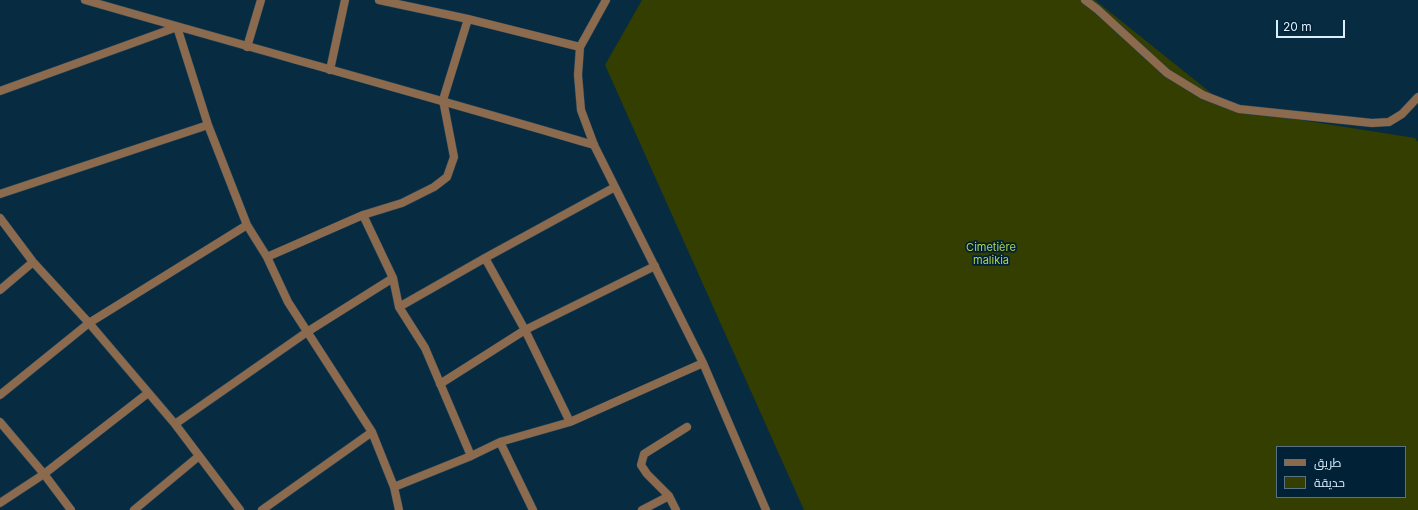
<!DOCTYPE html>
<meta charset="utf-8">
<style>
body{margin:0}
#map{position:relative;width:1418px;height:510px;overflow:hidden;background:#072b41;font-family:Inter,Cairo,sans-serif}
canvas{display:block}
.legend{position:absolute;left:1276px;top:446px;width:130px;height:52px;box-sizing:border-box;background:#002136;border:1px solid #577385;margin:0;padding:5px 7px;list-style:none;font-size:12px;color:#daeefc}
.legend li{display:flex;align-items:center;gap:8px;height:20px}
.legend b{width:20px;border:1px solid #577385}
.scale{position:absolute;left:1276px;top:20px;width:69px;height:18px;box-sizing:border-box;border:2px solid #daeefc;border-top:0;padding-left:5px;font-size:12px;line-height:14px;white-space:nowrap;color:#daeefc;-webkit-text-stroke:3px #002136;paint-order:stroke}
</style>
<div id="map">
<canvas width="1418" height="510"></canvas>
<ul class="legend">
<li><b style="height:5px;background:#8b6a4e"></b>طريق</li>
<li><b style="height:11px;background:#333e00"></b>حديقة</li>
</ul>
<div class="scale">20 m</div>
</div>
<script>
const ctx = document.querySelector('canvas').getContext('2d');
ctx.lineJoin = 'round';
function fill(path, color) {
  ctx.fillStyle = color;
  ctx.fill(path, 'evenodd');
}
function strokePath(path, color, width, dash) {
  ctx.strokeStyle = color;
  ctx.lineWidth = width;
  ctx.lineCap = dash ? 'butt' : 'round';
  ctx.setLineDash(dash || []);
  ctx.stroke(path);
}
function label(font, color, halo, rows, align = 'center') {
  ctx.font = font + ' Inter,sans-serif';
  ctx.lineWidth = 3.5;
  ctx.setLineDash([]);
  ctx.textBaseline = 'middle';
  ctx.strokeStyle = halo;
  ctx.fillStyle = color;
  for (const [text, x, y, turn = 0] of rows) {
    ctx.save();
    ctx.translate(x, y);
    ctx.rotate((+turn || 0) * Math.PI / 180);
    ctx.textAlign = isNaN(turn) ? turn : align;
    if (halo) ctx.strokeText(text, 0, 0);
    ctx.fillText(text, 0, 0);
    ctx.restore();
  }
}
fill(new Path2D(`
 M642 0H1095L1231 109 1415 138 1418 142V510H804L605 65ZM1277 447H1405V497H1277Z`), '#333e00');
const minor = new Path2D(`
 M379 0 468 19 580 47
 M606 0 580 47 578 75 581 110 594 145 703 363 766 510
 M1085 0 1097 9 1167 73 1203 95 1239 109 1372 123 1389 122 1402 114 1418 97
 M247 47 261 0
 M330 70 345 0
 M0 91 177 27 208 125 247 225 89 323 0 395
 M0 194 208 125
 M363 215 393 278 399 307 425 348 471 456
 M0 218 33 262 89 323 175 424 240 510
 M247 225 267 257 288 302 372 432 394 487 399 510
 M267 257 363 215 402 203 434 187 447 177 454 157 443 100 468 19
 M485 258 525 330 570 422
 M0 290 33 262
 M399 307 485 258 615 187
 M440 384 525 330 655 266
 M0 422 44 474 71 510
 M175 424 307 332 393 278
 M500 442 533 510
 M394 487 471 456 500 442 570 422 703 363
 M0 503 44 474 148 393
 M134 510 199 456
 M262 510 372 432
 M642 510 669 496
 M676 510 669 496 647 474 641 465 644 454 687 427`);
const tertiary = new Path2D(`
 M85 0C255 49 425 95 594 145`);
strokePath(minor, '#25465b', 9);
strokePath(tertiary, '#25465b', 9);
strokePath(minor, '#8b6a4e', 8);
strokePath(tertiary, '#8b6a4e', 8);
label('11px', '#b2d049', '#002136', [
 ["Cimetière",991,248],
 ["malikia",991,261]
]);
</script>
